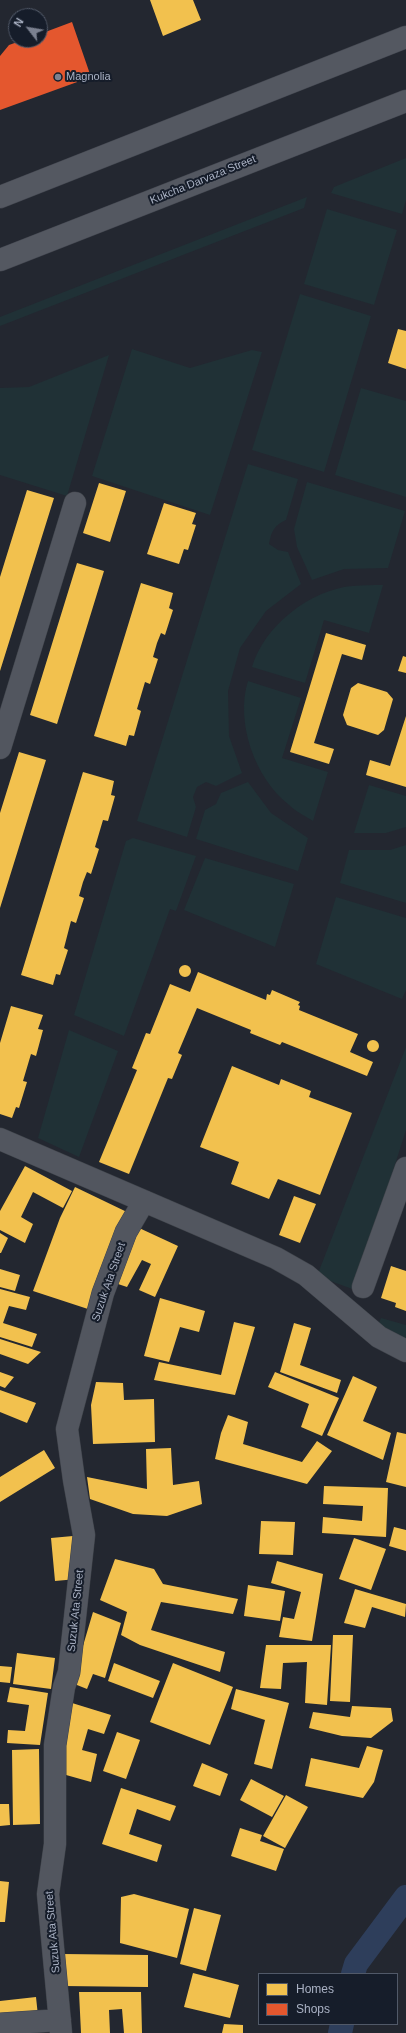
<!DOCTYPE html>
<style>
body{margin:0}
#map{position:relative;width:406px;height:2033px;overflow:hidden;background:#232730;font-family:Helvetica,sans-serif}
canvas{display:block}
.legend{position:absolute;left:258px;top:1973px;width:140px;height:52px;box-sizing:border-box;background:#161d2a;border:1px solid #515968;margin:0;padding:5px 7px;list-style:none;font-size:12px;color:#aab2c4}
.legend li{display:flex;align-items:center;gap:8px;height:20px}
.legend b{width:20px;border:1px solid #515968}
.north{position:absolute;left:8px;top:8px;width:40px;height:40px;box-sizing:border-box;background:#161d2a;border:1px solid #515968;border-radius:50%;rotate:301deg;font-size:11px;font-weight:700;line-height:16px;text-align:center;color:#aab2c4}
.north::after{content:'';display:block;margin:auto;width:14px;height:18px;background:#7b8190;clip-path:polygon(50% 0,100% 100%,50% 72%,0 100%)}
</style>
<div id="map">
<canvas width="406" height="2033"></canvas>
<ul class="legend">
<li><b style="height:11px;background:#f2c14e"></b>Homes</li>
<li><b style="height:11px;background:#e4572e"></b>Shops</li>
</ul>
<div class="north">N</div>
</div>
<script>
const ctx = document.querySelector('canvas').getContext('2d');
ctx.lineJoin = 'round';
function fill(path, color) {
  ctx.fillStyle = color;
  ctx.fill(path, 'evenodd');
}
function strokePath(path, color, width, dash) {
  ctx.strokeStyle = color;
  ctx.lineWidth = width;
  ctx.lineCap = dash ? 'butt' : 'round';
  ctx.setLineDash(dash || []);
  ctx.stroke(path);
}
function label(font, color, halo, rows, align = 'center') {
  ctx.font = font + ' Helvetica,sans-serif';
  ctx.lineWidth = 4;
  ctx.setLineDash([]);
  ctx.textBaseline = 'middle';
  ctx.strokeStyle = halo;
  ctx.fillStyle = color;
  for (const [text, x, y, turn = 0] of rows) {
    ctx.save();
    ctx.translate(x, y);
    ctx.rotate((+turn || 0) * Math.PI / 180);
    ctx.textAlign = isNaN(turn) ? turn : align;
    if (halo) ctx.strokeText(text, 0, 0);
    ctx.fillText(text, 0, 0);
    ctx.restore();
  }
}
fill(new Path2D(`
 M406 158V200L402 214 331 193 334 187Z
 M307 197 304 208 0 326V317Z
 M327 209 397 230 374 305 304 284Z
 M300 294 371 316 324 472 252 450Z
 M132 349 190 368 252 350 262 352 210 515 92 476Z
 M109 355 67 496 0 475V388L29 387Z
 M361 388 406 401V497L335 475Z
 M248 464 298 479 286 520C274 525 271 532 269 544L278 550 288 552 301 584 266 611 240 648 228 691 229 736 242 773 216 786 206 782 197 787 193 797 196 807 187 837 137 821Z
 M307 482 405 511 388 568 344 569 312 580 297 547 294 529Z
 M383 585 369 633 324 620 305 683 252 667C264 626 310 590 352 586 363 585 373 585 383 585Z
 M248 681 301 698 282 758 328 772 313 821C305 816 295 811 288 804 255 778 235 722 248 681Z
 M248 782 271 813 308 838 298 871 196 839 205 810 216 804 221 793Z
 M369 785 406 796V827L386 833H354Z
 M133 838 196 856 176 911 170 909 124 1036 74 1015 126 841Z
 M406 845V903L340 883 349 850H390Z
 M205 858 294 884 275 947 184 910Z
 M336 897 406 918V990L402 999 316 964Z
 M69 1030 118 1051 79 1157 38 1138Z
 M406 1047V1130L355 1290 317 1276Z
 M381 1318 406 1325V1344L376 1330Z`), '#203136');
fill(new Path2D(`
 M150 0H193L201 20 163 36Z
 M398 329 406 331V369L388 363Z
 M99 483 126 491 110 542 83 533Z
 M27 490 54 498 0 671V577Z
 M164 503 196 513 192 524 196 525 188 550 184 549 179 564 147 554Z
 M77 563 104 571 57 724 30 715Z
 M141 583 173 593 169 608 173 610 165 635 161 633 157 643 153 657 158 659 150 684 145 682 137 709 141 711 134 736 129 735 126 746 94 736Z
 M326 633 366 645 362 660 342 654 314 743 334 749 329 764 290 752Z
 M403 656 406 657V673L398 671Z
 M358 683 387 692 393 699 384 730 378 735 347 725 343 715 351 688Z
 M406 716V787L366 775 370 760 390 766Z
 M19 752 46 760 0 908V813Z
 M83 772 114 781 111 795 115 796 108 821 103 820 95 847 99 849 91 874 87 872 83 882 79 896 84 898 76 923 71 921 64 948 68 950 60 975 56 974 53 985 21 975Z
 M179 971a6 6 0 1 1 12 0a6 6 0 1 1-12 0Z
 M198 972 266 1000 267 994 270 995 272 990 300 1002 298 1005 300 1006 299 1010 358 1034 350 1052 373 1062 367 1076 282 1042 280 1045 250 1033 251 1030 197 1008 178 1053 182 1055 172 1079 168 1078 129 1174 99 1162 137 1070 132 1068 146 1033 150 1034 170 984 190 992Z
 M11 1006 43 1015 38 1029 43 1030 36 1056 31 1054 23 1081 27 1082 19 1108 16 1107 12 1118 0 1114V1043Z
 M367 1046a6 6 0 1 1 12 0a6 6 0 1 1-12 0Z
 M232 1066 279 1085 281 1079 311 1091 309 1097 352 1113 320 1195 278 1179 269 1199 231 1184 239 1162 200 1147Z
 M25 1166 72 1191 63 1208 33 1192 21 1217 33 1224 25 1243 0 1230V1211Z
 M75 1187 129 1213 91 1310 33 1291 60 1218Z
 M294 1196 316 1204 300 1243 279 1235Z
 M137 1227 178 1246 155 1297 139 1290 151 1264 142 1260 127 1287 112 1282Z
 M0 1233 8 1238 1 1253H0Z
 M391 1266 406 1271V1311L395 1307 396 1303 381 1298Z
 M0 1269 20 1275 15 1291 0 1287Z
 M0 1289 30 1297 26 1310 9 1306 3 1323 37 1334 32 1347 0 1337Z
 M160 1298 205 1311 199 1332 180 1327 169 1362 144 1356Z
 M234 1322 255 1327 235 1395 154 1380 159 1362 221 1375Z
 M294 1323 311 1328 300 1365 341 1380 337 1393 280 1372Z
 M0 1339 41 1352 28 1364 0 1354Z
 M0 1372 14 1377 5 1388 0 1386Z
 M275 1372 339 1398 322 1436 301 1427 309 1404 268 1387Z
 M353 1376 377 1387 363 1421 391 1433 383 1460 327 1435Z
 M96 1382 123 1383 124 1400 154 1399 155 1442 93 1444 91 1405Z
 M0 1390 36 1403 27 1423 0 1412Z
 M228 1415 248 1422 243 1444 302 1462 317 1441 332 1451 307 1484 215 1459 221 1433Z
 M397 1432 406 1434V1487L386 1482Z
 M171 1448 173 1485 199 1481 202 1504 167 1516 133 1514 90 1499 87 1477 147 1489 146 1449Z
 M44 1450 55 1468 0 1502V1477Z
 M324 1486 388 1488 386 1537 322 1533 323 1517 362 1521 363 1506 323 1504Z
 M261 1521 295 1522 293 1555 259 1554Z
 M394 1527 406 1530V1551L389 1546Z
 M73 1536 77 1579 55 1581 51 1538Z
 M354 1538 386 1549 371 1590 339 1579Z
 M115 1559 154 1569 163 1584 238 1599 233 1614 161 1602 151 1630 225 1652 220 1672 140 1645 121 1635 127 1612 100 1600Z
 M277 1561 323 1574 312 1641 279 1637 283 1617 294 1619 301 1592 271 1583Z
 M248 1585 285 1591 280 1621 244 1616Z
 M355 1589 406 1604 405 1617 372 1607 365 1628 344 1623Z
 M93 1612 121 1623 105 1678 93 1674 87 1689 72 1683Z
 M333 1635H353L350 1702 330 1701Z
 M266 1645H331L327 1705 305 1703 307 1662 283 1663 281 1689 260 1688Z
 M17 1653 55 1658 51 1689 13 1684Z
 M114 1663 160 1681 153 1698 108 1681Z
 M173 1663 233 1687 210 1745 150 1722Z
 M0 1666 12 1667 10 1683 0 1682Z
 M10 1687 48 1693 40 1745 7 1743 8 1730 25 1731 29 1705 7 1702Z
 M236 1689 289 1703 272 1769 254 1764 265 1720 231 1709Z
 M72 1703 111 1715 104 1734 88 1729 82 1750 97 1754 91 1782 59 1773Z
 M352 1706 391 1708 393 1721 371 1738 342 1736 309 1728 313 1712 350 1717Z
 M117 1732 140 1740 126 1779 103 1771Z
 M367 1746 383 1750 374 1782 363 1798 305 1786 311 1758 359 1768Z
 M39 1749 40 1824 13 1825 12 1750Z
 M202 1763 228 1774 220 1796 193 1786Z
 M251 1779 284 1796 272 1817 240 1800Z
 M121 1788 176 1806 170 1821 137 1809 129 1834 162 1845 157 1862 102 1844Z
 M286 1795 308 1807 285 1848 263 1836Z
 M0 1804H9L10 1825 0 1826Z
 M240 1828 262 1835 260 1841 284 1849 276 1871 231 1856Z
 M0 1881 9 1882 5 1922H0Z
 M134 1894 189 1909 177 1958 120 1943 121 1897Z
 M194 1908 221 1915 206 1971 180 1964Z
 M63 1954 148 1955V1987L63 1986Z
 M193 1973 239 1985 230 2018 184 2007Z
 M79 1992H141L142 2033H124L122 2009 109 2010 110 2033H81Z
 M36 1997 38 2016 0 2019V2001Z
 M224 2024 243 2025V2033H222Z`), '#f2c14e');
fill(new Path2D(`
 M72 22 91 77 0 110V56L9 45 23 40H40V34Z`), '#e4572e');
strokePath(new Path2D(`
 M353 1974 356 1964 406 1897
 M340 2033 342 2024`), '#2e3e5b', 24);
const minor = new Path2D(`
 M0 748 75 503
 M0 1139 276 1258 306 1275 379 1337 406 1351
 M363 1287 406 1168
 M0 2024 60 2020
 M61 2033 48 1894 55 1844V1745L64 1687 69 1672 84 1535 74 1480 67 1429 103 1293 126 1232 144 1201`);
const major = new Path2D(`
 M0 197 406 37
 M0 260 406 101`);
strokePath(minor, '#3e4249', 23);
strokePath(major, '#40444d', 23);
strokePath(minor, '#52565f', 22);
strokePath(major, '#545861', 22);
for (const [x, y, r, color] of [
 [58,77,4,"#7b8190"]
]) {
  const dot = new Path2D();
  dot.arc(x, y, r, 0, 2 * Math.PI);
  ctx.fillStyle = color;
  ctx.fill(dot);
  strokePath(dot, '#161d2a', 1.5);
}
label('11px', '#aab2c4', '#161d2a', [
 ["Magnolia",66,77]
], 'left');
label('11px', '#aab2c4', '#161d2a', [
 ["Kukcha Darvaza Street",203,180,-22],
 ["Suzuk Ata Street",109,1282,-71],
 ["Suzuk Ata Street",76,1611,-84],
 ["Suzuk Ata Street",53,1932,-95]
]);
</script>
